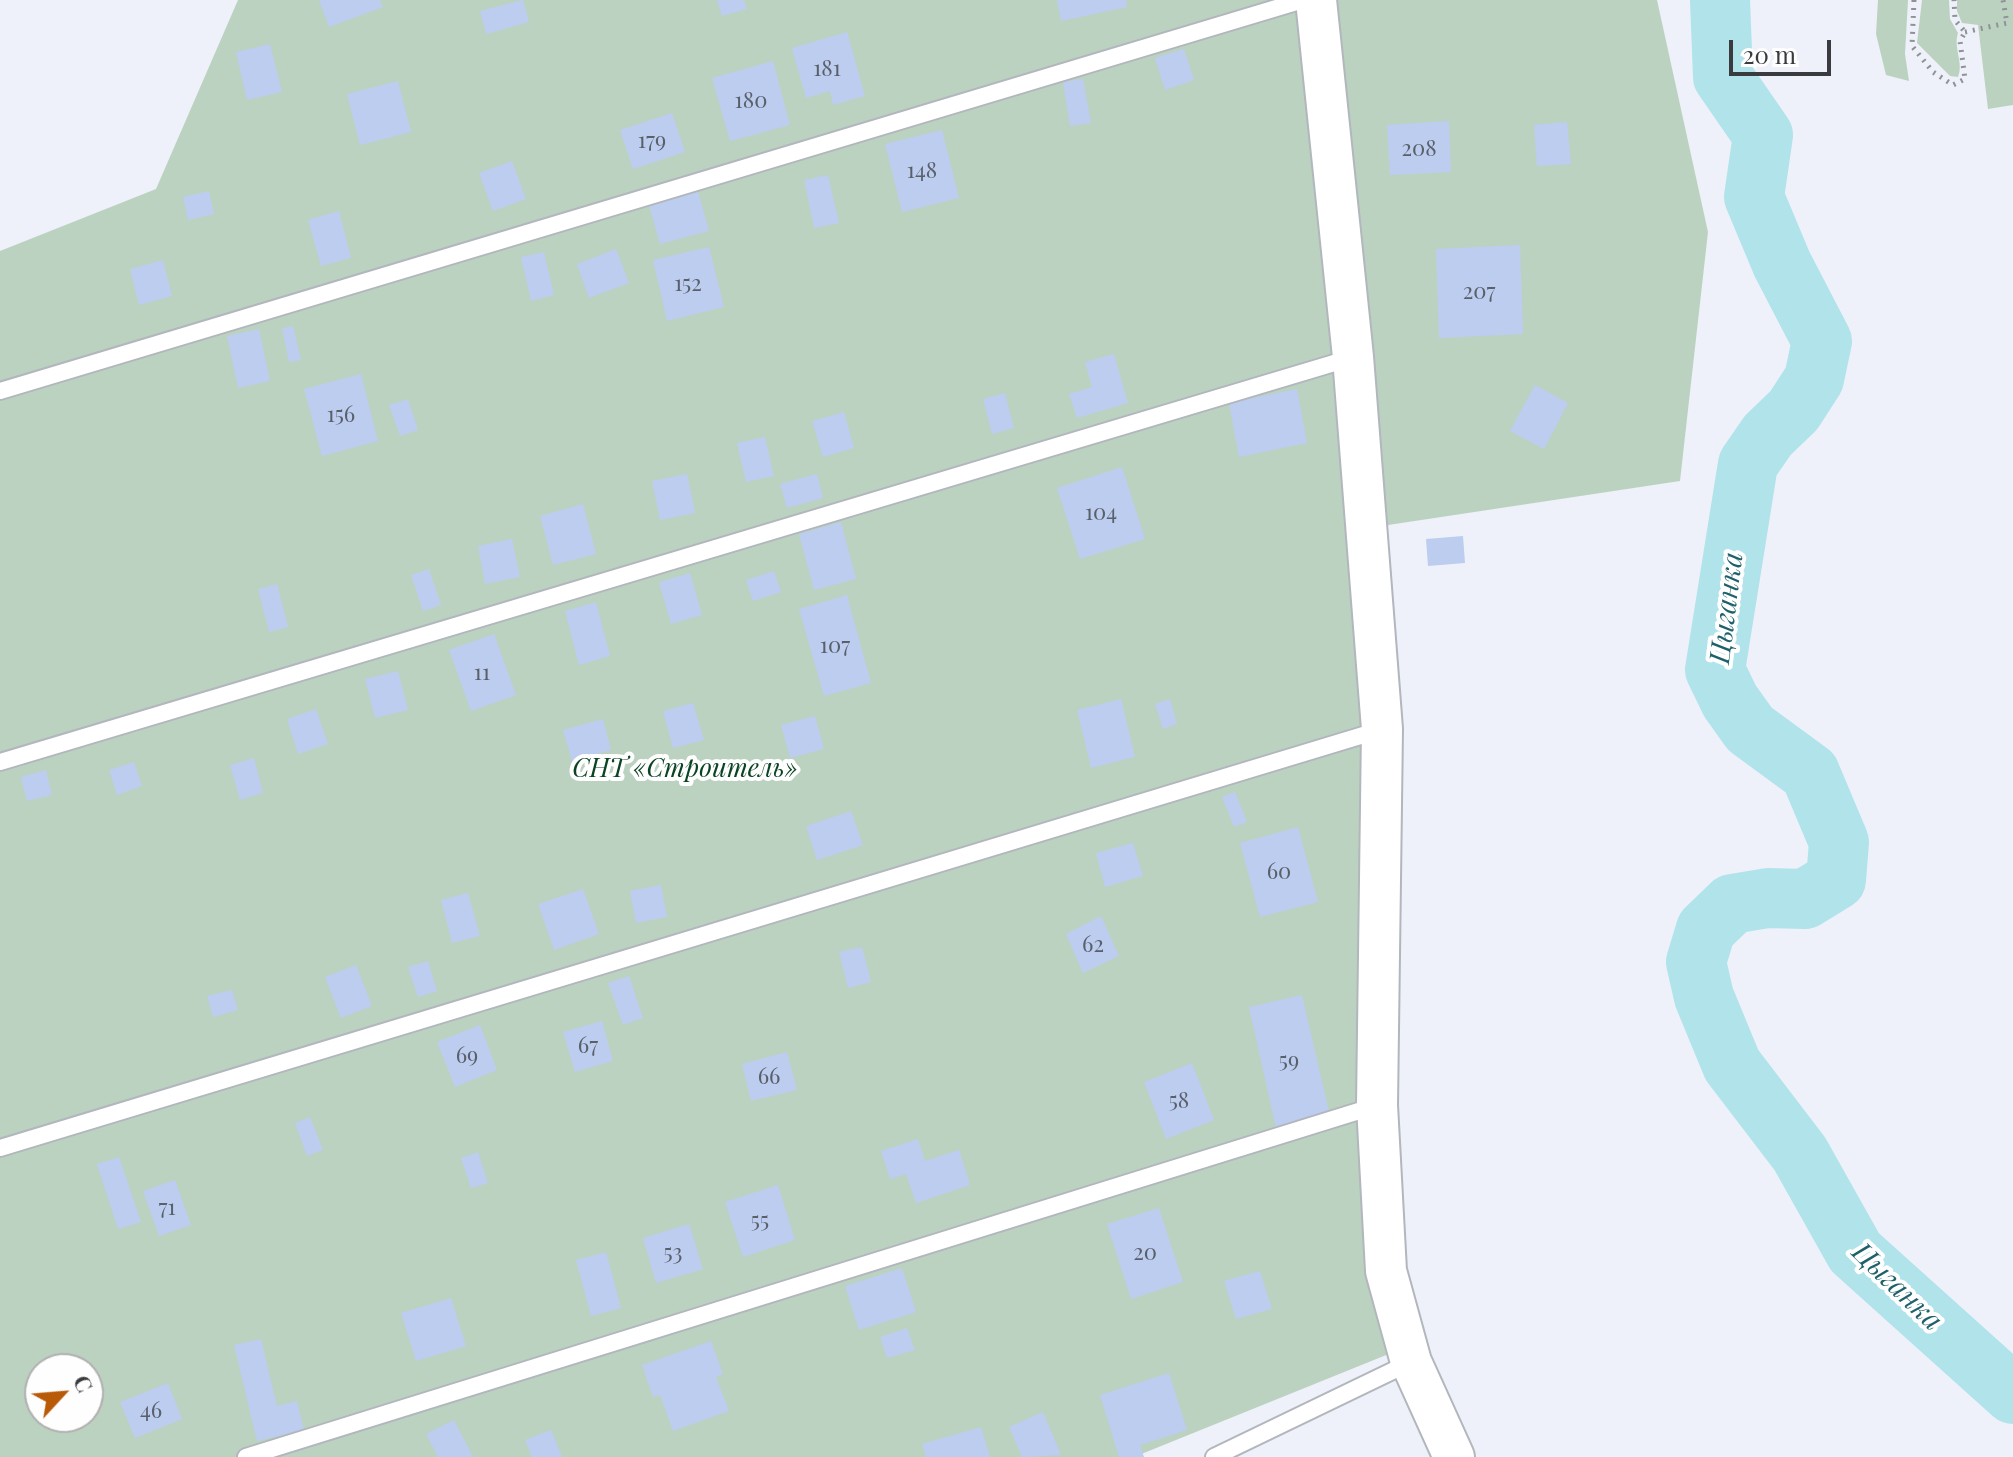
<!DOCTYPE html>
<meta charset="utf-8">
<style>
body{margin:0}
#map{position:relative;width:2013px;height:1457px;overflow:hidden;background:#eef1f9;font-family:"Playfair Display",serif}
canvas{display:block}
.north{position:absolute;left:24px;top:1353px;width:80px;height:80px;box-sizing:border-box;background:#fefefe;border:2px solid #b0b0b1;border-radius:50%;rotate:64deg;font-size:22px;font-weight:700;line-height:32px;text-align:center;color:#3a3b3e}
.north::after{content:'';display:block;margin:auto;width:28px;height:36px;background:#b85a08;clip-path:polygon(50% 0,100% 100%,50% 72%,0 100%)}
.scale{position:absolute;left:1729px;top:40px;width:102px;height:36px;box-sizing:border-box;border:4px solid #3a3b3e;border-top:0;padding-left:10px;font-size:24px;line-height:28px;white-space:nowrap;color:#3a3b3e;-webkit-text-stroke:6px #fefefe;paint-order:stroke}
</style>
<div id="map">
<canvas width="2013" height="1457"></canvas>
<div class="north">С</div>
<div class="scale">20 m</div>
</div>
<script>
const ctx = document.querySelector('canvas').getContext('2d');
ctx.lineJoin = 'round';
function fill(path, color) {
  ctx.fillStyle = color;
  ctx.fill(path, 'evenodd');
}
function strokePath(path, color, width, dash) {
  ctx.strokeStyle = color;
  ctx.lineWidth = width;
  ctx.lineCap = dash ? 'butt' : 'round';
  ctx.setLineDash(dash || []);
  ctx.stroke(path);
}
function label(font, color, halo, rows, align = 'center') {
  ctx.font = font + ' "Playfair Display",serif';
  ctx.lineWidth = 8;
  ctx.setLineDash([]);
  ctx.textBaseline = 'middle';
  ctx.strokeStyle = halo;
  ctx.fillStyle = color;
  for (const [text, x, y, turn = 0] of rows) {
    ctx.save();
    ctx.translate(x, y);
    ctx.rotate((+turn || 0) * Math.PI / 180);
    ctx.textAlign = isNaN(turn) ? turn : align;
    if (halo) ctx.strokeText(text, 0, 0);
    ctx.fillText(text, 0, 0);
    ctx.restore();
  }
}
fill(new Path2D(`
 M238 0H1657L1708 232 1680 481 1355 530 1411 1345 1134 1457H0V251L156 189ZM40 1369H88V1417H40Z
 M1878 0H1908L1905 54 1909 81 1886 75 1876 34Z
 M1922 0H1949L1950 19 1958 33C1953 48 1964 63 1958 77L1950 76 1917 43Z
 M1957 0H2013V105L1988 109 1978 25 1962 23 1957 11Z`), '#bcd2c1');
strokePath(new Path2D(`
 M1720 0 1723 77 1763 135 1754 197 1782 264 1822 341 1814 379 1794 410 1768 435 1748 464 1715 670 1730 701 1750 729 1810 773 1839 842 1836 880 1805 899 1768 898 1732 904 1706 929 1696 962 1704 997 1732 1065 1800 1154 1855 1252 2013 1394`), '#b1e3eb', 60);
fill(new Path2D(`
 M319 0H380L383 7 329 27Z
 M523 0 529 22 486 34 480 11Z
 M717 0H744L747 9 722 16Z
 M1057 0H1126L1127 7 1061 21Z
 M847 32 865 96 833 105 830 91 806 98 792 48Z
 M270 44 282 92 247 100 236 52Z
 M1184 49 1194 80 1165 90 1155 58Z
 M773 61 790 125 730 141 712 78Z
 M1083 79 1091 123 1070 126 1063 82Z
 M398 81 411 132 360 145 347 94Z
 M672 113 685 152 633 169 620 130Z
 M1449 121 1451 172 1390 175 1387 125Z
 M1567 122 1571 164 1537 166 1534 125Z
 M942 130 959 198 902 212 885 144Z
 M512 161 526 199 493 211 479 173Z
 M828 175 839 223 814 228 804 180Z
 M209 191 214 214 188 220 183 197Z
 M698 191 709 231 660 244 649 205Z
 M339 211 351 258 321 266 308 220Z
 M1520 245 1523 334 1439 338 1436 249Z
 M709 247 724 307 667 321 653 260Z
 M616 249 629 283 589 298 577 264Z
 M544 252 554 295 531 301 521 257Z
 M163 260 172 296 139 305 130 269Z
 M293 326 301 360 289 362 282 328Z
 M259 329 270 381 238 388 227 336Z
 M1114 354 1128 403 1077 418 1069 394 1092 387 1085 362Z
 M361 374 378 441 322 456 304 389Z
 M1535 385 1568 403 1544 449 1510 431Z
 M1297 389 1307 443 1239 457 1229 403Z
 M1005 393 1014 428 992 434 983 399Z
 M408 399 418 430 400 436 389 405Z
 M844 412 854 448 823 457 812 421Z
 M765 437 774 476 746 482 737 443Z
 M1122 467 1145 539 1080 559 1057 488Z
 M687 474 695 513 660 520 652 481Z
 M817 474 823 498 787 508 780 484Z
 M583 504 596 554 553 565 540 516Z
 M841 522 856 579 814 590 799 534Z
 M1463 536 1465 563 1428 566 1426 539Z
 M512 539 520 577 485 584 478 546Z
 M429 569 441 605 423 611 411 575Z
 M774 571 781 592 753 601 746 580Z
 M690 573 702 615 671 624 659 582Z
 M277 584 288 627 269 632 258 589Z
 M847 595 871 683 824 696 799 609Z
 M596 602 610 656 579 665 565 611Z
 M494 634 516 695 471 711 449 650Z
 M398 671 408 710 375 718 365 679Z
 M1121 699 1135 757 1091 768 1077 710Z
 M1170 699 1177 724 1163 729 1155 704Z
 M693 703 704 740 673 748 663 711Z
 M316 709 328 744 298 754 287 719Z
 M815 716 824 749 790 758 781 725Z
 M603 719 611 750 572 761 563 730Z
 M254 758 263 793 240 800 230 765Z
 M134 762 142 786 117 795 109 770Z
 M46 770 52 795 27 801 21 777Z
 M1235 792 1247 822 1234 827 1222 797Z
 M851 811 863 845 817 860 806 826Z
 M1298 827 1318 902 1260 917 1240 843Z
 M1133 843 1143 876 1105 887 1096 853Z
 M661 885 667 917 636 923 630 891Z
 M583 889 599 934 554 950 538 904Z
 M468 893 480 936 452 943 441 900Z
 M1101 916 1119 956 1083 973 1066 934Z
 M862 947 871 982 848 988 839 952Z
 M428 961 437 991 418 997 408 967Z
 M356 965 372 1006 341 1018 325 977Z
 M629 976 643 1018 623 1025 608 983Z
 M232 990 238 1010 213 1017 207 996Z
 M1302 995 1330 1116 1276 1128 1249 1007Z
 M602 1021 613 1061 575 1072 563 1032Z
 M480 1025 497 1070 455 1087 437 1042Z
 M787 1052 797 1090 751 1101 742 1064Z
 M1192 1063 1214 1120 1166 1139 1144 1082Z
 M310 1117 323 1150 307 1156 295 1123Z
 M918 1139 925 1161 959 1150 970 1185 916 1203 906 1174 890 1179 881 1151Z
 M478 1152 488 1183 471 1188 461 1158Z
 M119 1157 141 1222 118 1229 97 1164Z
 M175 1180 191 1225 159 1236 143 1191Z
 M778 1185 795 1240 743 1257 725 1202Z
 M1159 1208 1183 1282 1131 1299 1107 1224Z
 M689 1224 703 1269 656 1283 643 1238Z
 M606 1252 621 1308 591 1316 576 1260Z
 M902 1268 916 1312 859 1330 845 1286Z
 M1260 1271 1272 1309 1236 1319 1224 1281Z
 M451 1298 466 1346 416 1361 401 1313Z
 M907 1328 915 1350 887 1358 880 1337Z
 M261 1339 277 1406 297 1401 304 1430 257 1441 234 1345Z
 M711 1341 723 1374 716 1377 729 1411 673 1431 660 1395 653 1397 642 1365Z
 M1169 1373 1187 1430 1140 1445 1144 1457H1119L1100 1395Z
 M168 1383 182 1419 135 1438 120 1402Z
 M1043 1412 1061 1455 1022 1457 1009 1427Z
 M454 1420 473 1457H438L426 1434Z
 M981 1427 990 1457H926L922 1444Z
 M551 1430 562 1457H532L525 1440Z`), '#bccdf0');
const service = new Path2D(`
 M0 391 1303 0
 M0 762 1351 358
 M0 1148 1380 730
 M246 1457 1375 1106
 M1214 1457 1411 1362`);
const tertiary = new Path2D(`
 M1316 0 1353 357 1382 729 1377 1105 1386 1271 1411 1362 1454 1457`);
strokePath(service, '#b2b6bd', 20);
strokePath(tertiary, '#b2b6bd', 44);
strokePath(new Path2D(`
 M1914 0 1912 46 1933 72 1953 85 1965 79 1960 41 1965 32 1955 20 1954 0
 M1965 32 2007 23 2003 0`), '#909297', 5, [2, 6]);
strokePath(service, '#fff', 16);
strokePath(tertiary, '#fff', 40);
label('22px', '#5a606a', null, [
 ["181",827,69],
 ["180",751,101],
 ["179",652,141],
 ["208",1419,149],
 ["148",922,171],
 ["152",688,284],
 ["207",1479,292],
 ["156",341,415],
 ["104",1101,513],
 ["107",835,646],
 ["11",482,673],
 ["60",1279,872],
 ["62",1093,945],
 ["67",588,1046],
 ["69",467,1056],
 ["59",1289,1061],
 ["66",769,1077],
 ["58",1179,1101],
 ["71",167,1208],
 ["55",760,1221],
 ["53",673,1253],
 ["20",1145,1253],
 ["46",151,1411]
]);
label('italic 26px', '#0a4422', '#fefefe', [
 ["СНТ «Строитель»",685,769]
]);
label('italic 28px', '#1f616a', '#fefefe', [
 ["Цыганка",1727,608,-83],
 ["Цыганка",1897,1287,44]
]);
</script>
